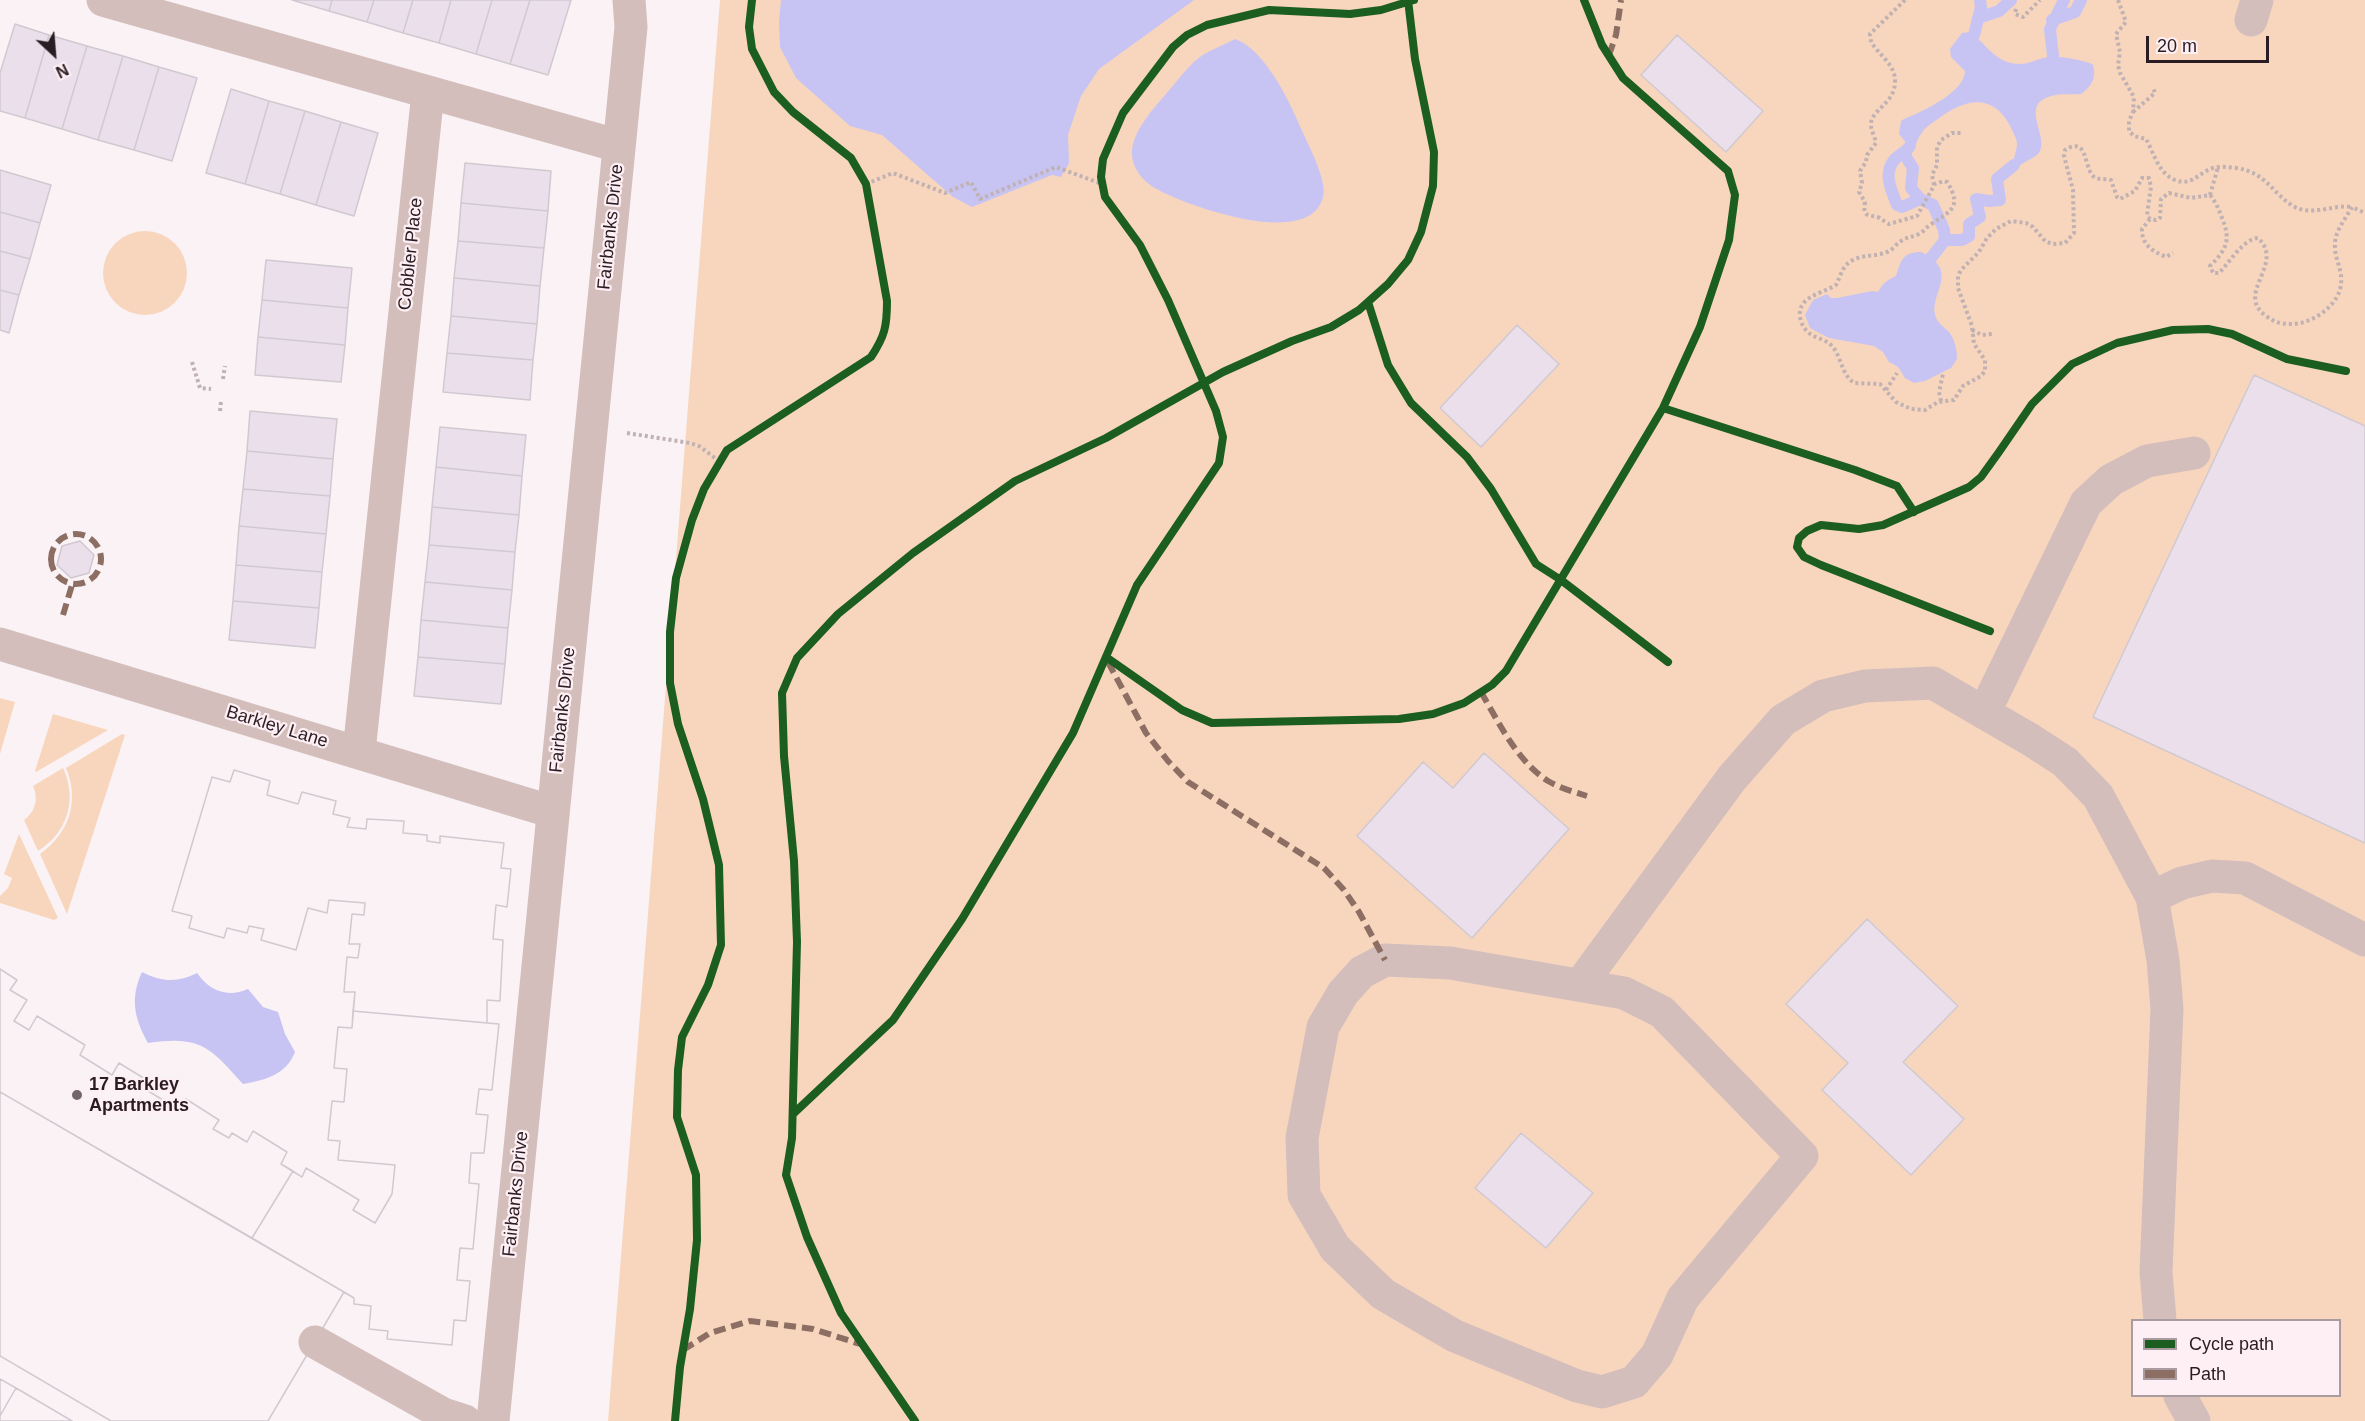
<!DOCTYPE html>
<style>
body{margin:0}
#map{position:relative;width:2365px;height:1421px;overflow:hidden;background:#faf2f5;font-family:Helvetica,sans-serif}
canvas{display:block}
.legend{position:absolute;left:2131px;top:1319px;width:210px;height:78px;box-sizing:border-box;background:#feeff4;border:2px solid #a99ba0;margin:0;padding:8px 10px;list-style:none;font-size:18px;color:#291c22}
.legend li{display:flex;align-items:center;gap:12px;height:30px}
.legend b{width:30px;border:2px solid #a99ba0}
.north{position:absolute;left:24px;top:24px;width:60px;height:60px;-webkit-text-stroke:4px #feeff4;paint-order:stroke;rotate:154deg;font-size:16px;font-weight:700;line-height:24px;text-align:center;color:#291c22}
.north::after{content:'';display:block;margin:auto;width:21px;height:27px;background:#291c22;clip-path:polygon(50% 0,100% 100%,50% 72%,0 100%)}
.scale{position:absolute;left:2146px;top:36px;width:123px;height:27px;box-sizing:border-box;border:3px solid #291c22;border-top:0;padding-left:8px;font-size:18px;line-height:21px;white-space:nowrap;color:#291c22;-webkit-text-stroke:4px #feeff4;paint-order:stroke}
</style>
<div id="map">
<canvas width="2365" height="1421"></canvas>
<ul class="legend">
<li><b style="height:8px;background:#1b5e20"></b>Cycle path</li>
<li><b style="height:8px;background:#8d6e63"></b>Path</li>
</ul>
<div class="north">N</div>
<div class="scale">20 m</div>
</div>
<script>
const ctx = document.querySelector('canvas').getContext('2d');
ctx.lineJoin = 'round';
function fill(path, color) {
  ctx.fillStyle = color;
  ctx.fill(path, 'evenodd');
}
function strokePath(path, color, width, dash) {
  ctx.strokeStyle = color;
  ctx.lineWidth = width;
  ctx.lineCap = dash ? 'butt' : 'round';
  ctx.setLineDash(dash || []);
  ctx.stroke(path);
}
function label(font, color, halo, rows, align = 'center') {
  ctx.font = font + ' Helvetica,sans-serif';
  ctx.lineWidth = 4.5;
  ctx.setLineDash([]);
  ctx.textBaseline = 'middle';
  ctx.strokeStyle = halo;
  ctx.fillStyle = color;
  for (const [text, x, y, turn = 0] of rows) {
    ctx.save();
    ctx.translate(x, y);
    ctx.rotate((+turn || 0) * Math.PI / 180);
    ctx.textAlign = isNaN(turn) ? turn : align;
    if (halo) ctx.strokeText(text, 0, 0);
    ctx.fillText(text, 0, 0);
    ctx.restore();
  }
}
fill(new Path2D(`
 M720 0H2365V1421H608ZM2132 1320H2340V1396H2132Z
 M103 273a42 42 0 1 1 84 0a42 42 0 1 1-84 0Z
 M0 698 15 702 0 754Z
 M53 714 108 730 36 772 35 771Z
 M122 734 125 735 67 914 40 854C69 833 80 802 66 768Z
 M63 768C78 800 67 833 38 851L24 820C35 812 39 799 33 786Z
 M19 834 58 918 54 920 0 903V896L8 888 12 878 4 874Z`), '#f8d6be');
fill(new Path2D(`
 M781 0H1194L1099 69 1081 96 1068 135 1069 163 1061 177 1052 175 972 207 953 197 882 135 850 126 796 78 780 47 779 21Z
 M1970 32C1985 43 1992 58 2011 63 2026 67 2035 59 2048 57 2054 55 2089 61 2093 65 2097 78 2091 87 2081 94 2070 95 2059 93 2048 97 2019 107 2053 141 2037 155 2031 159 2023 163 2017 167L2013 163C2018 141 2020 146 2009 124 1991 92 1963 100 1938 119 1932 123 1925 127 1921 134 1918 138 1917 142 1915 146L1907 144 1899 134 1901 121 1904 119C1922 112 1965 92 1965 71L1951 57 1950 49 1962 33Z
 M1235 39C1263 48 1288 98 1299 124 1306 141 1328 180 1323 197 1310 251 1183 205 1153 187 1142 180 1132 167 1132 154 1131 136 1148 115 1159 102 1171 89 1182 73 1195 61 1206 51 1222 46 1235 39Z
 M1921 252C1960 271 1931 291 1935 314 1936 322 1944 327 1949 332 1955 340 1957 350 1957 359L1951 368 1925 381 1914 383 1905 378 1898 367 1889 362 1883 352 1874 346 1829 338 1810 328 1805 315 1813 300 1827 294 1831 298H1837L1872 291 1878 292C1883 283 1887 280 1896 276 1901 261 1902 252 1921 252Z
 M142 972C161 982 178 983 197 973 210 991 227 998 248 989L263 1007 278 1012 285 1034 295 1052C286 1075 265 1080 243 1084 210 1047 200 1035 148 1043 134 1018 130 998 142 972Z`), '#c7c4f3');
strokePath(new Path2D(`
 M1978 18 1999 11 2011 0
 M2052 20 2075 12 2081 0
 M1974 35 1981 7 1980 0
 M2053 56 2050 29 2064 0
 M1910 146C1906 152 1900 154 1895 159 1882 174 1892 191 1897 205L1902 207 1920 199 1933 205 1944 230 1945 240
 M1906 152V157L1913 168 1911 188 1920 199
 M1931 258 1945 240H1962L1969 236V224L1980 217 1976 199 1989 201 2000 200 1997 179 2014 165`), '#c7c4f3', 12);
const building = new Path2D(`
 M292 0H332L329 11Z
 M332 0H374L367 22 329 11Z
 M374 0H413L403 33 367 22Z
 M413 0H451L439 43 403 33Z
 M451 0H492L476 54 439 43Z
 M492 0H530L510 64 476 54Z
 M530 0H571L548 75 510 64Z
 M15 24 49 35 25 118 0 111V73Z
 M49 35 87 46 62 129 25 118Z
 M1677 35 1763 111 1726 152 1641 75Z
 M87 46 123 56 98 140 62 129Z
 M123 56 159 67 134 150 98 140Z
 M159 67 197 78 172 161 134 150Z
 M231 89 269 101 245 184 206 173Z
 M269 101 305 111 280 194 245 184Z
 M305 111 341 122 316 205 280 194Z
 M341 122 378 133 354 216 316 205Z
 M465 163 551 171 548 211 461 203Z
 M0 170 51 185 40 223 0 212Z
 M461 203 548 211 544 248 458 241Z
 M0 212 40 223 30 259 0 251Z
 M458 241 544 248 540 286 454 278Z
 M0 251 30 259 19 295 0 290Z
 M266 260 352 268 348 308 262 300Z
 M454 278 540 286 537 324 451 316Z
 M0 290 19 295 9 333 0 330Z
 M262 300 348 308 345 345 258 337Z
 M451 316 537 324 533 360 447 353Z
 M1517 325 1559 364 1481 447 1440 408Z
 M258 337 345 345 341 382 255 375Z
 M447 353 533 360 530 400 443 392Z
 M2254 375 2365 426V843L2093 717Z
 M250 411 337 419 333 459 247 451Z
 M440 427 526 435 522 476 436 467Z
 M247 451 333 459 330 496 243 489Z
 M436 467 522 476 519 515 432 507Z
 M243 489 330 496 326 534 239 526Z
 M432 507 519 515 515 552 429 545Z
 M239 526 326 534 322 572 236 565Z
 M80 541 94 555 89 573 71 578 57 565 62 546Z
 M429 545 515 552 512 590 425 582Z
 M236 565 322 572 319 608 233 601Z
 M425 582 512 590 508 628 421 620Z
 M233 601 319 608 315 648 229 640Z
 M421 620 508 628 505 664 418 657Z
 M418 657 505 664 501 704 414 696Z
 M1484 753 1569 829 1472 938 1357 836 1423 762 1453 788Z
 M234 770 270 781 267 795 298 804 302 792 336 801 333 814 350 818 347 827 366 829 367 819 404 821 403 833 427 835V841L440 843V836L504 843 501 868 511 869 507 907 496 905 493 939 503 940 500 1001 487 1000V1023L499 1024 492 1090 479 1089 476 1114 488 1115 484 1153H471L469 1183 479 1184 473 1249 460 1248 457 1280 470 1281 466 1321 454 1320 452 1345 387 1339 388 1331 369 1329 371 1306 354 1304V1298L344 1292 268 1421H111L0 1356V969L17 980 10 990 27 1000 14 1021 29 1030 37 1016 85 1045 80 1055 112 1075 119 1063 150 1082 145 1089 179 1110 186 1099 219 1120 213 1129 229 1138 232 1133 247 1142 253 1131 287 1152 281 1164 302 1177 306 1168 359 1200 353 1210 375 1223 392 1194 395 1165 338 1160 340 1141 328 1140 332 1101 344 1102 347 1069 334 1068 338 1027 352 1028 355 992H344L347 957 358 958 360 944H349L352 914 364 915 365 903 329 900 327 913 308 908 296 950 261 940 264 929 249 926 247 933 227 928 224 938 189 928 192 916 172 911 212 777 230 782Z
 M234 770 270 781 267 795 298 804 302 792 336 801 333 814 350 818 347 827 366 829 367 819 404 821 403 833 427 835V841L440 843V836L504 843 501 868 511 869 507 907 496 905 493 939 503 940 500 1001 487 1000V1023L353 1011 355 992H344L347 957 358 958 360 944H349L352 914 364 915 365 903 329 900 327 913 308 908 296 950 261 940 264 929 249 926 247 933 227 928 224 938 189 928 192 916 172 911 212 777 230 782Z
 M1867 919 1958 1006 1903 1062 1964 1119 1911 1175 1822 1090 1848 1063 1786 1004Z
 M0 969 17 980 10 990 27 1000 14 1021 29 1030 37 1016 85 1045 80 1055 112 1075 119 1063 150 1082 145 1089 179 1110 186 1099 219 1120 213 1129 229 1138 232 1133 247 1142 253 1131 287 1152 281 1164 293 1171 252 1238 0 1092Z
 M353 1011 499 1024 492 1090 479 1089 476 1114 488 1115 484 1153H471L469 1183 479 1184 473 1249 460 1248 457 1280 470 1281 466 1321 454 1320 452 1345 387 1339 388 1331 369 1329 371 1306 354 1304V1298L252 1238 293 1171 302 1177 306 1168 359 1200 353 1210 375 1223 392 1194 395 1165 338 1160 340 1141 328 1140 332 1101 344 1102 347 1069 334 1068 338 1027 352 1028Z
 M0 1092 344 1292 268 1421H111L0 1356Z
 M1521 1133 1593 1193 1546 1248 1475 1188Z
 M0 1379 16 1388 72 1421H0Z
 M0 1379 16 1388 0 1416Z
 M16 1388 72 1421H0V1416Z`);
fill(building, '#ecdfec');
strokePath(building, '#d0c9d0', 1.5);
strokePath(new Path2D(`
 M1905 0 1870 34C1869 51 1896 60 1895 82 1895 104 1870 110 1871 125 1871 131 1875 137 1876 143L1867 155 1866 162 1860 171 1862 183 1859 192 1865 202C1862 219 1870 214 1880 218 1883 220 1886 223 1889 224L1917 216 1935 184 1944 181 1947 182C1964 209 1948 212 1930 225 1926 228 1923 232 1919 234 1913 237 1907 237 1901 241 1896 244 1893 250 1887 252 1875 257 1863 254 1851 261 1841 268 1841 276 1836 285 1824 293 1797 296 1800 317 1801 323 1804 329 1809 333 1815 338 1824 339 1830 344 1842 355 1840 373 1854 383L1880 384 1896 402 1911 409 1925 410 1938 402 1954 400 1963 386 1981 376 1985 371V360L1974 344 1972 326 1958 288V276L1961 270 1979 252 1987 238 1996 229 2011 221 2026 223 2033 227 2045 241 2052 244 2065 243 2074 233 2073 190 2064 156 2065 150C2087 136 2084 164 2092 175 2097 181 2104 178 2111 180L2117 197 2120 199 2135 191 2142 178H2149L2151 187 2147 215 2150 219 2156 220 2160 218 2161 199 2169 193 2191 198 2210 195C2216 202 2219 210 2222 218 2231 240 2227 249 2210 266L2213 273H2219C2230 262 2243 239 2258 238 2286 264 2234 293 2266 316 2274 322 2281 324 2291 324 2312 324 2339 306 2341 284 2343 270 2334 258 2335 244 2335 231 2346 218 2352 207L2365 213
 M2118 0 2126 22 2116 34 2120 52 2118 65 2120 73 2134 97 2133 112 2129 121V131L2134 136 2146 139C2154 153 2158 173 2175 180 2192 187 2199 172 2213 168 2220 166 2228 167 2236 168 2266 172 2272 193 2293 206 2312 217 2333 204 2352 207
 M2016 9 2015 14 2023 17 2040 0
 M2133 112 2155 93 2153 87
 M866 184 893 173 945 193 971 182 980 199 1056 167 1102 184
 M1934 185 1932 175 1937 165V147L1941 140 1952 133H1961
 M2210 195 2218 167
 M2150 219 2142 229C2142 245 2152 251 2166 257L2173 253
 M1972 330 1982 335 1992 334
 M192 362 200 388 211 389
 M223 379 225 366
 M1886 390 1897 373
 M1941 401 1939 392 1943 374
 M220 411 221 401
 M627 433 690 443 699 446 719 461`), '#c0b1b2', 4, [3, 3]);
strokePath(new Path2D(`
 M103 0 428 92 359 752
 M2251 20 2257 0
 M428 92 619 146
 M0 644 553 812
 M1984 713 2086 503 2111 480 2147 461 2194 453
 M2152 897 2182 883 2212 876 2245 878 2365 940
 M1385 960 1450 963 1624 993 1662 1012 1802 1156 1683 1298 1657 1355 1634 1382 1602 1392 1577 1386 1455 1336 1383 1294 1335 1248 1304 1195 1302 1138 1323 1027 1343 993 1362 972Z
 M1580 985 1732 778 1783 720 1823 696 1865 686 1933 683 2031 740 2065 762 2098 796 2152 897 2163 960 2167 1009 2156 1272 2160 1320
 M315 1342 443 1414 465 1421
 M2180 1396 2194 1421
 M493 1421 631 27 629 0`), '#d3bebc', 33);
strokePath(new Path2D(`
 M1609 55 1616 35 1621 0
 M51 559a25 25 0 1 1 50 0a25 25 0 1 1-50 0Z
 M63 615 72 585
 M1108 662 1146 733 1168 761 1188 782 1324 868 1344 890 1359 912 1385 960
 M1481 692C1499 723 1517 761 1548 781 1560 788 1574 792 1587 796
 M683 1350 710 1333 750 1321 813 1329 860 1344`), '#8d6e63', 6, [12, 6]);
strokePath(new Path2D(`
 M1368 302 1388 365 1411 403 1467 457 1491 489 1536 564 1561 580 1668 662
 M1663 408 1855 470 1897 486 1914 512
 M1990 631 1821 565 1804 557 1797 547 1799 538 1807 531 1821 525 1859 529 1883 525 1969 487 1981 477 1999 452 2032 404 2072 364 2117 343 2173 330 2208 329 2232 334 2287 359 2346 371
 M1106 657 1182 710 1212 723 1399 719 1433 714 1464 703 1492 685 1506 671 1663 408 1700 327 1729 240 1735 195 1728 171 1623 78 1602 45 1584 0
 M793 1114 893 1020 962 919 1073 733 1137 585 1219 463 1223 437 1216 411 1168 300 1140 245 1105 197 1101 177 1103 159 1123 113 1173 47 1187 35 1207 25 1269 10 1350 14 1381 10 1414 0
 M675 1421 680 1367 690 1309 697 1240 696 1175 677 1117 678 1070 682 1037 708 985 721 945 719 865 703 799 678 724 670 683V632L676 578 692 520 704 489 727 450 871 357C885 336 887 326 887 301L866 184 851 158 793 112 774 92 752 49 749 27 752 0
 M915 1421 841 1313 807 1237 786 1175 792 1138 797 942 794 861 784 756 782 693 797 658 838 614 913 553 1015 481 1106 438 1223 372 1292 341 1331 327 1359 310 1388 284 1408 260 1421 232 1433 186 1434 152 1415 59 1408 0`), '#1b5e20', 8);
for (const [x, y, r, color] of [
 [77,1095,6,"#72676c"]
]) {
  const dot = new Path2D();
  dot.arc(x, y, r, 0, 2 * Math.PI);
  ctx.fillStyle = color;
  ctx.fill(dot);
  strokePath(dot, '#feeff4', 2);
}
label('18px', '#291c22', '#feeff4', [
 ["Fairbanks Drive",611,227,-84],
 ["Cobbler Place",411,254,-84],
 ["Fairbanks Drive",563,710,-84],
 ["Barkley Lane",277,727,17],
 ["Fairbanks Drive",516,1194,-84]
]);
label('bold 18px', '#291c22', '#feeff4', [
 ["17 Barkley",89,1085],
 ["Apartments",89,1106]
], 'left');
</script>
